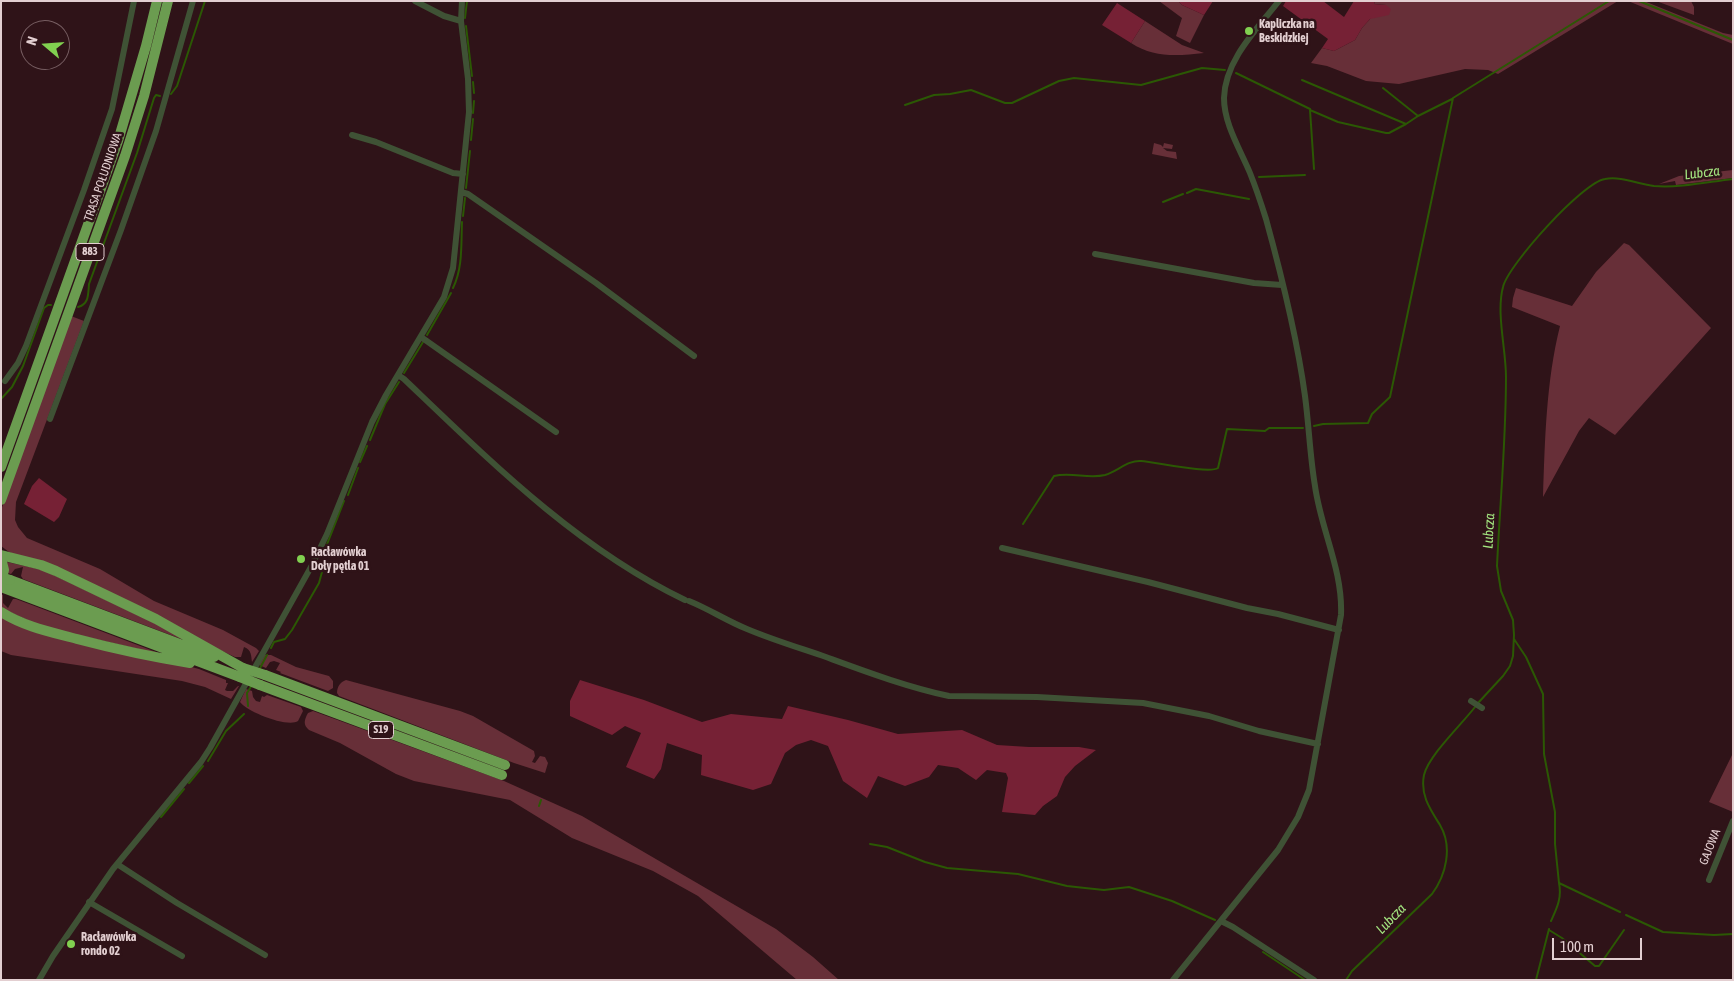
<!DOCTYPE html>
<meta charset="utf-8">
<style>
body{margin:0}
#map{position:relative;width:1734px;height:981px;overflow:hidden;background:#2f1318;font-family:"Asap Condensed",sans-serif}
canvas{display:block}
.frame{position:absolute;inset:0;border:2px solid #e3cfd1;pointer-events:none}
.north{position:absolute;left:20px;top:20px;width:50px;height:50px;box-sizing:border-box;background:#2f1318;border:1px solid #775e62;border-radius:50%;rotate:288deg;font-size:14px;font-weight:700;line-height:20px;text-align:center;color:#e3cfd1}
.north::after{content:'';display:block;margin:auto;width:18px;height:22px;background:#81d050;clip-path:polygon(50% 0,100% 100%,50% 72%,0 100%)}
.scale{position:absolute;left:1552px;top:938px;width:90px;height:22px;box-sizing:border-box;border:2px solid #e3cfd1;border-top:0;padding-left:6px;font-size:15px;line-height:18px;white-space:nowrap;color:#e3cfd1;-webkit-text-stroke:4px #2f1318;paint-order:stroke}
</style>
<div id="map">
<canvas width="1734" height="981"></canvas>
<div class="frame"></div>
<div class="north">N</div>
<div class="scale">100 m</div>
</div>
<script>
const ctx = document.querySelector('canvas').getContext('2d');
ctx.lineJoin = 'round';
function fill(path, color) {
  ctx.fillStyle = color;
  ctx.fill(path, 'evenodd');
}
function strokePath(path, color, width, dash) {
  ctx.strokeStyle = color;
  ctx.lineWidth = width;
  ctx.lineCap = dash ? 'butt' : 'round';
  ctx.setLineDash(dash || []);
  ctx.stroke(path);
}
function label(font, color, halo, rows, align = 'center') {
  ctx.font = font + ' "Asap Condensed",sans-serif';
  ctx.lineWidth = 5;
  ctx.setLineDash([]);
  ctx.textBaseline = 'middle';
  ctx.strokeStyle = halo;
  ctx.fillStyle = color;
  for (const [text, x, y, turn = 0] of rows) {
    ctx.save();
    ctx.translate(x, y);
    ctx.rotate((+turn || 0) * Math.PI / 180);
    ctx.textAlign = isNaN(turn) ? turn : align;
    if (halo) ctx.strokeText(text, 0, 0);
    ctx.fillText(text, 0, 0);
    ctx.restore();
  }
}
fill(new Path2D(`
 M1159 1H1178L1182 5 1204 15 1190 43 1176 36 1182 18Z
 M1375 1H1618L1498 74 1488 70 1465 69 1399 84 1366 81 1327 66 1311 63 1322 48 1334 51 1355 40 1362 28 1370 19 1386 5 1374 4Z
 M1628 1H1644L1723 33 1733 35V44Z
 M1656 1H1691L1694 7V15Z
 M1145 21 1182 45 1204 53C1177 56 1154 58 1131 43Z
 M1154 143 1161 145 1163 147 1164 143 1173 145 1172 149 1163 148 1167 151 1176 152 1177 159 1152 154Z
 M1733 170V178L1676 185 1675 181 1659 184 1679 176Z
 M1624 243 1629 245 1711 328 1615 435 1589 418 1579 431 1543 497C1545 440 1546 382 1560 326L1512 307 1513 298 1516 288 1572 306 1596 272Z
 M71 316 84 321 16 502 15 520 18 527 27 538 100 569 154 601 223 630 256 648 259 651 252 662C251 656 252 650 244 647L241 657H235L9 552 1 546V510Z
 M7 562 43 570 182 636 184 640 23 579 21 576 23 567 15 569 11 574 8 573Z
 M1 594 3 595V603L8 608 13 599H16L164 655 43 627 1 608Z
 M1 616 199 669 226 680V683H228L225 690 227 691H233L238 686H239L231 699 205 687 182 681 11 655 1 651Z
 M265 655H271L296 667 329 676 333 681V688L328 691 280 673 281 672 276 670 280 663 274 661 270 662 266 668 259 665Z
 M346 680 460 711 473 716 534 751 535 756 532 762 535 763 540 756 545 757 548 763 545 773 514 763 339 696 337 693C337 687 340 682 346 680Z
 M246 689 252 691 253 697 256 701 260 702 262 696 264 697 267 695 301 707 303 711 298 721C288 728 247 712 240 702Z
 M313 711 504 781 582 816 776 929 813 957 839 980H797L698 896 653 871 572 838 510 800 414 781 396 774 340 743 309 730C303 725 304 720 308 713Z
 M1733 753V812L1709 802Z`), '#672f38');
fill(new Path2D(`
 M1178 1H1213L1204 15 1182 5Z
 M1286 1H1323L1344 17 1354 1H1375L1374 4 1386 5 1391 9 1389 15 1370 19 1362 28 1355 40 1334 51 1322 48 1328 39 1283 6Z
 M1117 3 1145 21 1131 43 1102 25Z
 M39 478 67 499 59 517 54 522 24 504 32 486Z
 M580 680 644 700 702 722 731 714 782 719 788 706 848 720 898 734 962 730 997 745 1029 747H1079L1096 750 1075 766 1065 777 1057 796 1043 806 1035 815 1002 812 1008 778 1006 773 987 770 976 780 958 768 938 765 929 777 905 786 878 776 867 798 843 781 828 746 811 740 796 745 785 753 771 784 753 790 701 775 702 755 667 743 661 769 654 779 626 767 641 733 625 726 612 735 570 716V701Z`), '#762135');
strokePath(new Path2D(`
 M1639 1 1733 40
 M465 18 467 1
 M466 26 472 76
 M1236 73 1310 109
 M1302 80 1406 124 1418 116
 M473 82 474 93
 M1383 88 1418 116 1452 99
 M171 94 177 86 205 1
 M905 105 934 95 950 94 971 90 1005 103H1012L1059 81 1074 78 1141 85 1202 68 1225 70
 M473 113 474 101
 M471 140 473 119
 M1314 169 1310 110 1338 122 1386 133H1389L1406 124
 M1259 177 1305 175
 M466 188 470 151
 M1187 193 1196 189 1249 199
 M1163 202 1183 194
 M463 216 465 198
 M453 288C463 268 461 244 462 222
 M78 307C89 304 88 295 89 284L137 153 154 98 156 95 160 96
 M427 335 451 293
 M404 373 423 342
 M1 399 12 387 23 366 44 308 48 305H51
 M1314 426 1323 424 1368 423 1372 414 1390 397 1453 98 1609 1
 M370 440 385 404 399 382
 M360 462 367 446
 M348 495 358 468
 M1023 524 1054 476C1071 472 1089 479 1105 475 1118 471 1128 460 1141 461 1156 462 1209 474 1218 468L1227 429 1265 431 1269 428H1303
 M1514 639 1526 657 1543 694 1544 754 1555 812V844L1559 883 1620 912
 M271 648 274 642 285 639 292 630 319 583 322 572 324 552 344 501
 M259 670 267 655
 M1478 703 1503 676 1510 666 1513 656 1514 635 1513 620 1501 591 1497 566C1500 503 1506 440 1506 377 1506 349 1496 313 1503 287 1508 265 1583 182 1605 179 1621 176 1638 184 1654 186 1680 188 1707 182 1733 179
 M248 706 247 693 252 685
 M208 761 226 731 244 714
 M189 783 203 766
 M539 806 541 800
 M161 817 184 789
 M870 844 887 847 925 862 947 868 1018 874 1067 886 1085 888 1104 890 1129 887 1172 901 1215 920
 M1626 915 1663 932 1714 935 1733 934
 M1551 921C1557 908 1562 898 1559 883
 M1549 930 1562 938 1595 966H1599L1624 930
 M1263 952 1305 980
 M1346 980 1352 971 1432 894C1446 875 1453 847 1440 825 1430 809 1420 795 1424 775 1429 755 1462 724 1475 707
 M1536 980 1549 929`), '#2b5804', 2);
strokePath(new Path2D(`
 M415 1 444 16 461 21
 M352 135 376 142 453 173 463 174
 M461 192 468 194 596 283 694 356
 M1095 254 1254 283 1282 285
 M421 337 556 432
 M398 375 404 379C490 461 577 548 685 600
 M5 381 18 363 26 346 84 190 112 109 134 1
 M50 419 121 230 156 131 193 1
 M1002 548 1148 582 1247 608 1278 614 1339 630
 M689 601C709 609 727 621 747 629 773 640 800 648 826 657 867 672 907 687 949 696L1037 697 1143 703 1209 716 1259 731 1318 744
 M1471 701 1482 708
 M117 864 177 903 265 955
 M1709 880 1733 821
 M89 902 182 956
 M1221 921 1233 927 1314 980
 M39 980 53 956 113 869 201 762 210 748 311 567 327 534 372 422 386 395 444 297 453 268 469 112 468 79 461 21 462 1
 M1173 980 1278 850 1298 817 1309 790 1341 615C1343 570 1321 530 1315 486 1310 457 1309 426 1305 396 1297 337 1282 277 1266 219 1261 203 1256 188 1250 173 1240 149 1224 124 1224 98 1225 60 1257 29 1279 1`), '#3f5235', 6);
strokePath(new Path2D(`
 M1 467 118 141 146 46 157 1
 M1 500 125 156 144 96 168 1
 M1 555 41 565 56 571 156 619 243 668
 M1 558 4 570 1 583
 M10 580 214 657
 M1 587 240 677
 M1 612C25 627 51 632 77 639 115 649 152 657 190 663
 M265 675 505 765
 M260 685 502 775`), '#6b9c50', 10);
strokePath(new Path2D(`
 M1 577 10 580
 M243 668 265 675
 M240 677 260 685`), '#6b9c50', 10);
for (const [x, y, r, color] of [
 [1249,31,5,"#81d050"],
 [301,559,5,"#81d050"],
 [71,944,5,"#81d050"]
]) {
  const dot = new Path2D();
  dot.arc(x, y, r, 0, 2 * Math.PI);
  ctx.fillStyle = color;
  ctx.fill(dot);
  strokePath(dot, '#2f1318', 2);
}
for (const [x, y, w] of [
 [90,252,28],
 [381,730,25]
]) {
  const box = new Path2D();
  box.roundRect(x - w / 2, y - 8.5, w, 17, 4);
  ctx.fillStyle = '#2f1318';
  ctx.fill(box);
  strokePath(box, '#e3cfd1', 1);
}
label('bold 11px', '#e3cfd1', null, [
 ["883",90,252],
 ["S19",381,730]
]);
label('bold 12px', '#e3cfd1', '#2f1318', [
 ["Kapliczka na",1259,24],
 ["Beskidzkiej",1259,38],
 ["Racławówka",311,552],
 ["Doły pętla 01",311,566],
 ["Racławówka",81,937],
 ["rondo 02",81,951]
], 'left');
label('12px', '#e3cfd1', '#2f1318', [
 ["TRASA POŁUDNIOWA",103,177,-71],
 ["GAJOWA",1710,847,-68]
]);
label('italic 14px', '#a4e680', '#2f1318', [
 ["Lubcza",1702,173,-7],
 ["Lubcza",1489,531,-87],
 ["Lubcza",1391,919,-46]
]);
</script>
